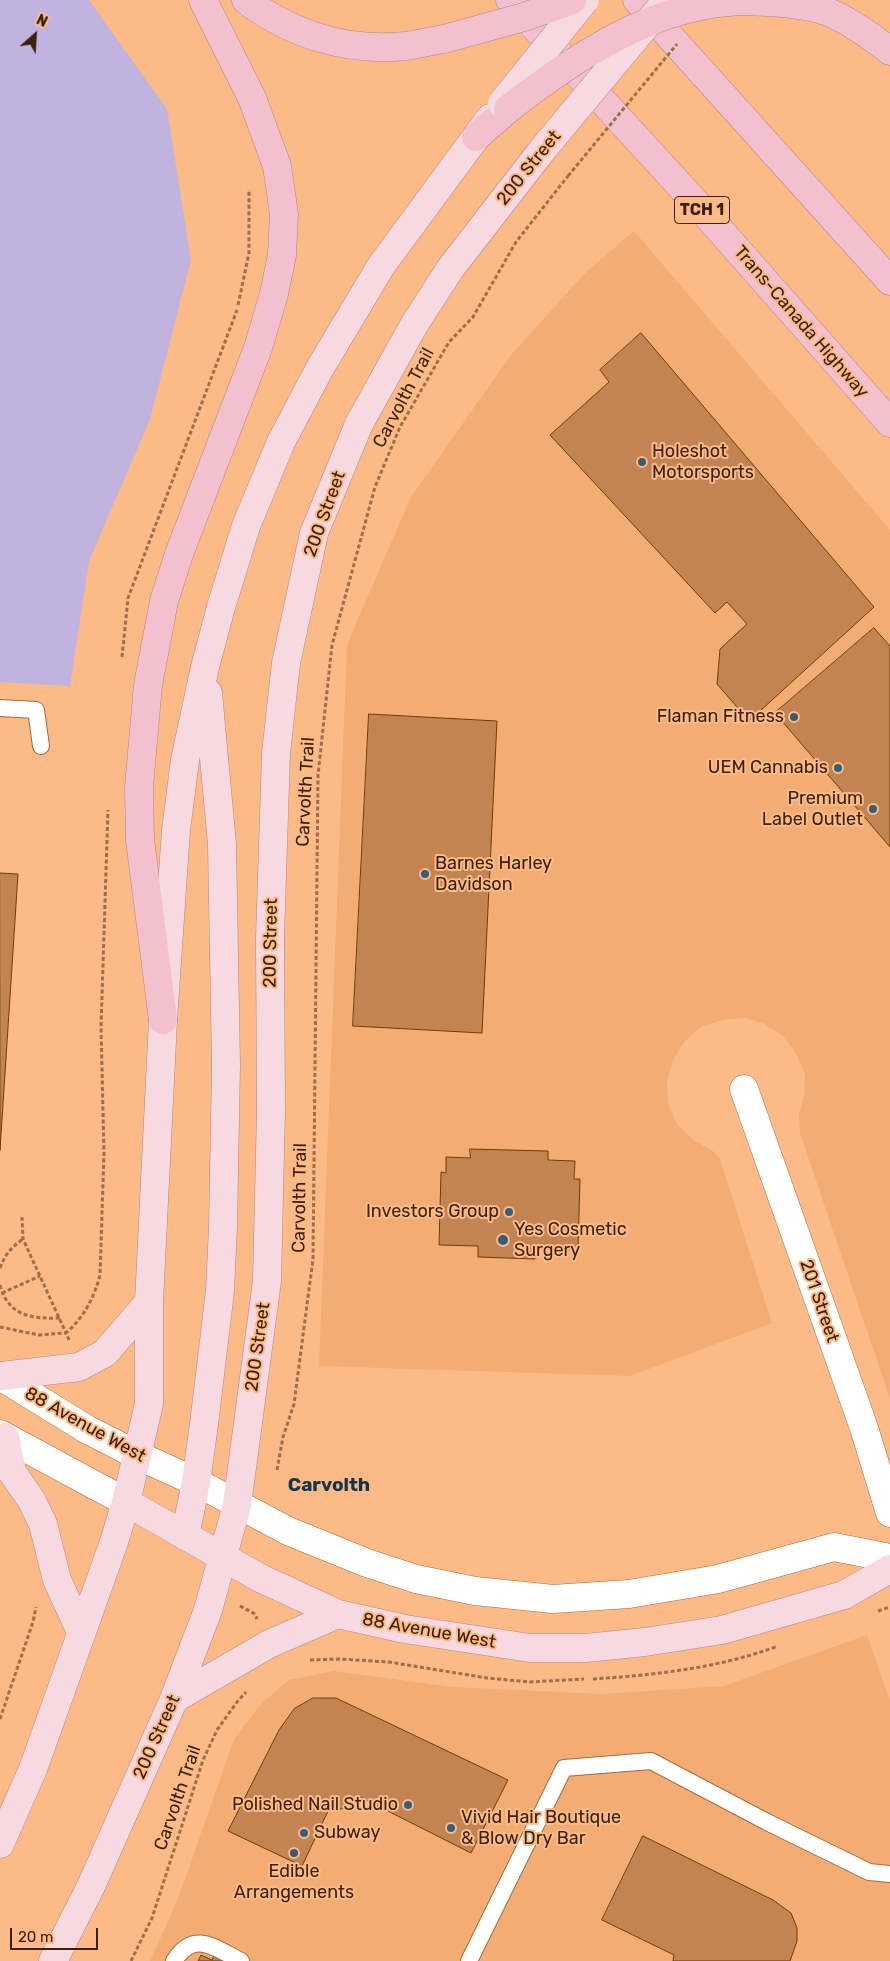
<!DOCTYPE html>
<style>
body{margin:0}
#map{position:relative;width:890px;height:1961px;overflow:hidden;background:#fbba86;font-family:Rubik,sans-serif}
canvas{display:block}
.north{position:absolute;left:10px;top:10px;width:50px;height:50px;-webkit-text-stroke:4px #fbba86;paint-order:stroke;rotate:26deg;font-size:14px;font-weight:700;line-height:20px;text-align:center;color:#3a210c}
.north::after{content:'';display:block;margin:auto;width:18px;height:22px;background:#3a210c;clip-path:polygon(50% 0,100% 100%,50% 72%,0 100%)}
.scale{position:absolute;left:10px;top:1928px;width:88px;height:22px;box-sizing:border-box;border:2px solid #3a210c;border-top:0;padding-left:6px;font-size:15px;line-height:18px;white-space:nowrap;color:#3a210c;-webkit-text-stroke:4px #fbba86;paint-order:stroke}
</style>
<div id="map">
<canvas width="890" height="1961"></canvas>
<div class="north">N</div>
<div class="scale">20 m</div>
</div>
<script>
const ctx = document.querySelector('canvas').getContext('2d');
ctx.lineJoin = 'round';
function fill(path, color) {
  ctx.fillStyle = color;
  ctx.fill(path, 'evenodd');
}
function strokePath(path, color, width, dash) {
  ctx.strokeStyle = color;
  ctx.lineWidth = width;
  ctx.lineCap = dash ? 'butt' : 'round';
  ctx.setLineDash(dash || []);
  ctx.stroke(path);
}
function label(font, color, halo, rows, align = 'center') {
  ctx.font = font + ' Rubik,sans-serif';
  ctx.lineWidth = 4;
  ctx.setLineDash([]);
  ctx.textBaseline = 'middle';
  ctx.strokeStyle = halo;
  ctx.fillStyle = color;
  for (const [text, x, y, turn = 0] of rows) {
    ctx.save();
    ctx.translate(x, y);
    ctx.rotate((+turn || 0) * Math.PI / 180);
    ctx.textAlign = isNaN(turn) ? turn : align;
    if (halo) ctx.strokeText(text, 0, 0);
    ctx.fillText(text, 0, 0);
    ctx.restore();
  }
}
fill(new Path2D(`
 M634 231 890 530V1399L800 1133 799 1114 804 1097 805 1074 796 1054 783 1036 765 1024 745 1018 723 1020 702 1026 685 1041 673 1060 667 1081 668 1103 677 1124 693 1140 713 1151 720 1159 772 1323 630 1376 319 1366 347 644 411 497 511 355 584 274Z
 M867 1635 890 1701V1961H150L178 1899 234 1739 261 1704 289 1680 334 1671 452 1687 602 1694 724 1686Z`), '#f3ad74');
fill(new Path2D(`
 M0 0H89L167 109 191 260 150 419 89 561 70 686 0 682Z`), '#c1b3e0');
const building = new Path2D(`
 M641 333 874 607 749 721 717 684 720 649 747 624 727 602 715 613 550 435 609 382 600 370Z
 M874 628 890 646V847L775 713Z
 M369 714 497 721 482 1033 353 1026Z
 M0 873 18 874 0 1150Z
 M470 1149 548 1151V1160L575 1161 574 1179H580L578 1250 535 1249V1259L478 1257V1246L439 1245 441 1172 446 1173V1157L470 1158Z
 M313 1698H336L508 1780 471 1853 360 1797 348 1808 339 1809 330 1807 302 1866 228 1831 279 1730 294 1709Z
 M643 1836 773 1900 791 1913 797 1928V1941L790 1961H673L674 1955 602 1920Z
 M216 1951 234 1961H198L201 1955 212 1960Z`);
fill(building, '#c28452');
strokePath(building, '#743d00', 1);
const lane = new Path2D(`
 M0 708 36 710 41 746
 M174 1961C194 1929 215 1948 241 1961
 M469 1961 564 1768 651 1761 767 1822 869 1872 890 1874`);
const street = new Path2D(`
 M744 1089 864 1428 890 1513`);
const secondary = new Path2D(`
 M0 1376 88 1430 137 1455 196 1482 288 1531 367 1563 416 1579 475 1591 553 1599 629 1594 718 1579 834 1547 890 1558
 M0 1434 126 1502`);
const primary = new Path2D(`
 M1 1376 79 1367 105 1353 149 1302
 M5 1437 12 1472 32 1501 43 1524 57 1580 81 1632
 M126 1502 260 1578 338 1614 405 1629 530 1648H586L645 1642 722 1630 844 1595 890 1569
 M185 1536 196 1482 204 1424 220 1291 223 1227 226 1065 222 844 208 693
 M174 1699 269 1644 338 1614
 M0 1844 33 1769 114 1542 126 1502 149 1404V1302L163 1020 176 830 185 760 205 667 221 607 246 526 281 442 320 368 381 266 490 118
 M53 1961 91 1886 174 1699 208 1610 237 1505 267 1281 271 1110 270 938 276 753 286 663 314 533 359 424 414 325 450 269 543 149`);
const highway = new Path2D(`
 M246 0C292 35 348 52 406 46 419 44 431 41 444 39
 M510 0 696 203 890 423
 M637 0 890 281
 M745 1C770 2 795 3 819 9 841 15 872 37 890 51
 M476 137 508 109
 M163 1020 140 840 139 787 148 685 164 601 179 554 258 348 274 294 282 255 284 214 277 166 252 98 203 0`);
strokePath(lane, '#a76b39', 18);
strokePath(street, '#a76b39', 29);
strokePath(secondary, '#a76b39', 29);
strokePath(primary, '#b2888a', 29);
strokePath(highway, '#b2888a', 29);
strokePath(new Path2D(`
 M238 305 249 253V189
 M122 657 128 598 237 310
 M0 1268C5 1254 12 1247 23 1239
 M0 1285C8 1316 32 1319 60 1318
 M2 1293 40 1276
 M0 1327 39 1335 66 1333 23 1239 22 1217
 M69 1340 66 1333C84 1317 94 1298 100 1275L104 1153 101 1027 108 810
 M277 1470 283 1437 294 1404 313 1259 318 775 332 645 375 487 400 427 449 342 473 317 516 242 568 176
 M240 1606 255 1614 257 1619
 M878 1611 890 1607
 M310 1660 340 1659 389 1662 487 1678 530 1682 584 1679
 M593 1679C655 1675 719 1668 778 1646
 M0 1719 33 1622 36 1607
 M131 1961 152 1918 203 1760 217 1730 237 1702 246 1692`), '#9d6f4a', 3, [4, 2.5]);
strokePath(lane, '#fff', 16);
strokePath(street, '#fff', 28);
strokePath(secondary, '#fff', 28);
strokePath(primary, '#f7d9e2', 28);
strokePath(highway, '#f2c0ce', 28);
const primaryBridge = new Path2D(`
 M502 103 585 0
 M543 149 667 0`);
const highwayBridge = new Path2D(`
 M444 39 524 17 572 0
 M508 109C575 57 657 2 745 1`);
strokePath(primaryBridge, '#b2888a', 29, []);
strokePath(highwayBridge, '#b2888a', 29, []);
strokePath(new Path2D(`
 M568 176 677 44`), '#9d6f4a', 3, [4, 2.5]);
strokePath(primaryBridge, '#f7d9e2', 28);
strokePath(highwayBridge, '#f2c0ce', 28);
for (const [x, y, r, color] of [
 [642,462,5,"#2f5f7d"],
 [794,717,5,"#2f5f7d"],
 [838,768,5,"#2f5f7d"],
 [873,809,5,"#2f5f7d"],
 [425,874,5,"#2f5f7d"],
 [509,1212,5,"#2f5f7d"],
 [503,1240,6,"#2f5f7d"],
 [408,1805,5,"#2f5f7d"],
 [451,1828,5,"#2f5f7d"],
 [304,1833,5,"#2f5f7d"],
 [294,1853,5,"#2f5f7d"]
]) {
  const dot = new Path2D();
  dot.arc(x, y, r, 0, 2 * Math.PI);
  ctx.fillStyle = color;
  ctx.fill(dot);
  strokePath(dot, '#fbba86', 2);
}
for (const [x, y, w] of [
 [702,210,55]
]) {
  const box = new Path2D();
  box.roundRect(x - w / 2, y - 13.5, w, 27, 4);
  ctx.fillStyle = '#fbba86';
  ctx.fill(box);
  strokePath(box, '#3a210c', 1);
}
label('bold 16px', '#3a210c', null, [
 ["TCH 1",702,210]
]);
label('18px', '#3a210c', '#fbba86', [
 ["200 Street",529,168,-51],
 ["Trans-Canada Highway",801,322,49],
 ["Carvolth Trail",404,398,-62],
 ["200 Street",325,514,-70],
 ["Carvolth Trail",306,792,-87],
 ["200 Street",271,943,-89],
 ["Carvolth Trail",300,1198,-89],
 ["201 Street",819,1301,71],
 ["200 Street",258,1347,-82],
 ["88 Avenue West",85,1425,29],
 ["88 Avenue West",429,1631,10],
 ["200 Street",157,1737,-66],
 ["Carvolth Trail",178,1798,-71]
]);
label('18px', '#3a210c', '#fbba86', [
 ["Holeshot",652,452],
 ["Motorsports",652,473],
 ["Flaman Fitness",784,717,"right"],
 ["UEM Cannabis",828,768,"right"],
 ["Premium",863,799,"right"],
 ["Label Outlet",863,820,"right"],
 ["Barnes Harley",435,864],
 ["Davidson",435,885],
 ["Investors Group",499,1212,"right"],
 ["Yes Cosmetic",514,1230],
 ["Surgery",514,1251],
 ["Polished Nail Studio",398,1805,"right"],
 ["Vivid Hair Boutique",461,1818],
 ["& Blow Dry Bar",461,1839],
 ["Subway",314,1833],
 ["Edible",294,1872,"center"],
 ["Arrangements",294,1893,"center"]
], 'left');
label('bold 19px', '#0f364e', '#fbba86', [
 ["Carvolth",329,1486]
]);
</script>
